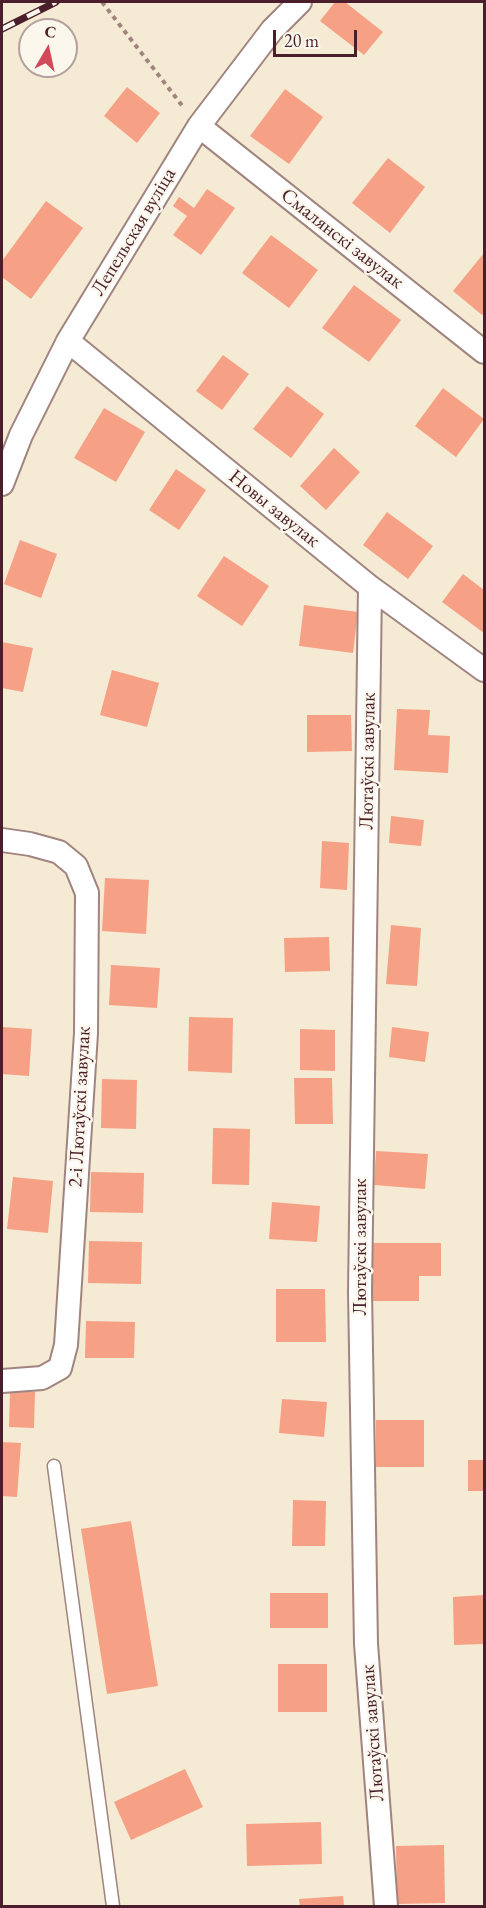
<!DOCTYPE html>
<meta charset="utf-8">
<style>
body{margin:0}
#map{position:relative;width:486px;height:1908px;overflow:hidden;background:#f5ead3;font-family:"EB Garamond",serif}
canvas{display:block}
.frame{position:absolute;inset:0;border:3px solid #4a1f2b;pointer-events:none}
.north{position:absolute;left:18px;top:18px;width:60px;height:60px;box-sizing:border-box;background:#fbf7ec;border:2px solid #b4a19f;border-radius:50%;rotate:9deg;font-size:16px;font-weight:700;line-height:24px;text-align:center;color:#4a1f2b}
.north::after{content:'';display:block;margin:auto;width:21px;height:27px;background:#d1495b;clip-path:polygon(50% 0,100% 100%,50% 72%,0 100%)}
.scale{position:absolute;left:273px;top:30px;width:84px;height:27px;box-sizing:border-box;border:3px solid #4a1f2b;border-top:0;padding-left:8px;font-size:18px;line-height:21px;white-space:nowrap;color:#4a1f2b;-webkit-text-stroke:4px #fbf7ec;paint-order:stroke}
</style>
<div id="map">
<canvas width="486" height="1908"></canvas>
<div class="frame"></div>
<div class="north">С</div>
<div class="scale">20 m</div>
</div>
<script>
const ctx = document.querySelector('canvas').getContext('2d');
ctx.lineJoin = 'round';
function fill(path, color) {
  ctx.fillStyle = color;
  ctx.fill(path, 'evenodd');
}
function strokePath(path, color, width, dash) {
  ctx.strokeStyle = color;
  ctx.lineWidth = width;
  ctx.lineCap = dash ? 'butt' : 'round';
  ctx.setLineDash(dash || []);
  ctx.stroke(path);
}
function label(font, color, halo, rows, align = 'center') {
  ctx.font = font + ' "EB Garamond",serif';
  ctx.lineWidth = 5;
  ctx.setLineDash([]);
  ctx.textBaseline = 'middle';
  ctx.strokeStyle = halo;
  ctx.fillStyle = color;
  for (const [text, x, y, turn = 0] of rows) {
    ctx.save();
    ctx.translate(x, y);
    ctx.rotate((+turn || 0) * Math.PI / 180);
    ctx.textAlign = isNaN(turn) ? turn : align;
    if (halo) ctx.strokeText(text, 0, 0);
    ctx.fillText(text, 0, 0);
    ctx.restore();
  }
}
fill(new Path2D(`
 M335 2H345L383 32 364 55 320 21Z
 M127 87 160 113 137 143 104 116Z
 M285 89 323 117 289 164 250 136Z
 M388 158 425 187 390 233 352 203Z
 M207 189 235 208 201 255 173 235 187 216 173 206 179 197 194 208Z
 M46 201 83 228 31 299 2 277V261Z
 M271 235 318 270 289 308 242 273Z
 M484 253V313L482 315 453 291Z
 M354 285 401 320 369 362 322 328Z
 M223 355 249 374 222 410 196 391Z
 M287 386 324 414 291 458 253 429Z
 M443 388 484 419 456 457 415 426Z
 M104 408 145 432 116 482 74 458Z
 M334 448 360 472 326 510 300 486Z
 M176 469 206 490 179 530 149 510Z
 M387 512 433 546 408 579 363 545Z
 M20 540 57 554 41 598 4 584Z
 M224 556 269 586 242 626 197 596Z
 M463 574 484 590V633L442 602Z
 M304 605 358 612 353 653 299 646Z
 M2 642 33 648 23 692 2 688Z
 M112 670 159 683 147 727 100 715Z
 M397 709 430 710 428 735 450 736 448 773 394 770Z
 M307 715H351L352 751 307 752Z
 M391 816 424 820 421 846 389 843Z
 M322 841 349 843 347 890 320 888Z
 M105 878 149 880 146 934 102 931Z
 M391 925 421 928 417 986 386 984Z
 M329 937 330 971 285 972 284 938Z
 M111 965 160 968 157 1008 109 1005Z
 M189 1017 233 1018 232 1073 188 1071Z
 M2 1027 32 1029 29 1076 2 1074Z
 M392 1027 429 1032 425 1062 389 1057Z
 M300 1029 335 1030V1071L300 1070Z
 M294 1078H332L333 1124H295Z
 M102 1079 137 1080 136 1129 101 1128Z
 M213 1128 250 1129 249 1185 212 1184Z
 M376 1151 428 1154 425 1189 374 1185Z
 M91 1172 144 1173 143 1213 90 1212Z
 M13 1177 53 1181 48 1233 7 1229Z
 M272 1202 320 1206 317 1242 269 1239Z
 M89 1241 142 1242 141 1284 88 1283Z
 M372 1243H441V1276H419V1301H372Z
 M276 1289H325L326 1342H276Z
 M86 1321 135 1322 134 1358H85Z
 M10 1391 35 1392 34 1428 9 1427Z
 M282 1399 327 1402 324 1437 279 1433Z
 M376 1420H424V1467H376Z
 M2 1442 21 1443 17 1497 2 1496Z
 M468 1460H484V1491H468Z
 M293 1500 326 1501 325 1546H292Z
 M131 1521 158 1686 107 1694 81 1529Z
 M270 1593H328V1628H270Z
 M484 1595V1644L454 1645 453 1597Z
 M278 1664H327V1712H278Z
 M185 1769 203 1807 131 1840 114 1802Z
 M321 1822 322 1864 247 1866 246 1824Z
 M444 1845 445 1903 397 1904 396 1846Z
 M343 1896 344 1906H300L299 1899Z`), '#f6a085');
const lane = new Path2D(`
 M54 1466 113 1906`);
const street = new Path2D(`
 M199 126 484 352
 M68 341 370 587 484 670
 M2 484 21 435 68 341 199 126 272 30 300 2
 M370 587 360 1291 366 1644 386 1906
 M2 840 30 844 59 852 76 866 87 893 86 1033 66 1345 60 1368 42 1378 2 1381`);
strokePath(lane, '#a0847f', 15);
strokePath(street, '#a0847f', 26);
strokePath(new Path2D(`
 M102 2 184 108`), '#a0847f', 4, [4.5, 4.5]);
strokePath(lane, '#fff', 12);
strokePath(street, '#fff', 22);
const rail = new Path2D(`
 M2 29 56 2`);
strokePath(rail, '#4a1f2b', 7);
strokePath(rail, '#fbf7ec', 4.5, [14]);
label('20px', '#4a1f2b', '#fbf7ec', [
 ["Лепельская вуліца",134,232,-59],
 ["Смалянскі завулак",342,239,38],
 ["Новы завулак",274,509,39],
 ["Лютаўскі завулак",368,761,-89],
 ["2-і Лютаўскі завулак",80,1107,-87],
 ["Лютаўскі завулак",361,1247,-90],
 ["Лютаўскі завулак",373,1733,-94]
]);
</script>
